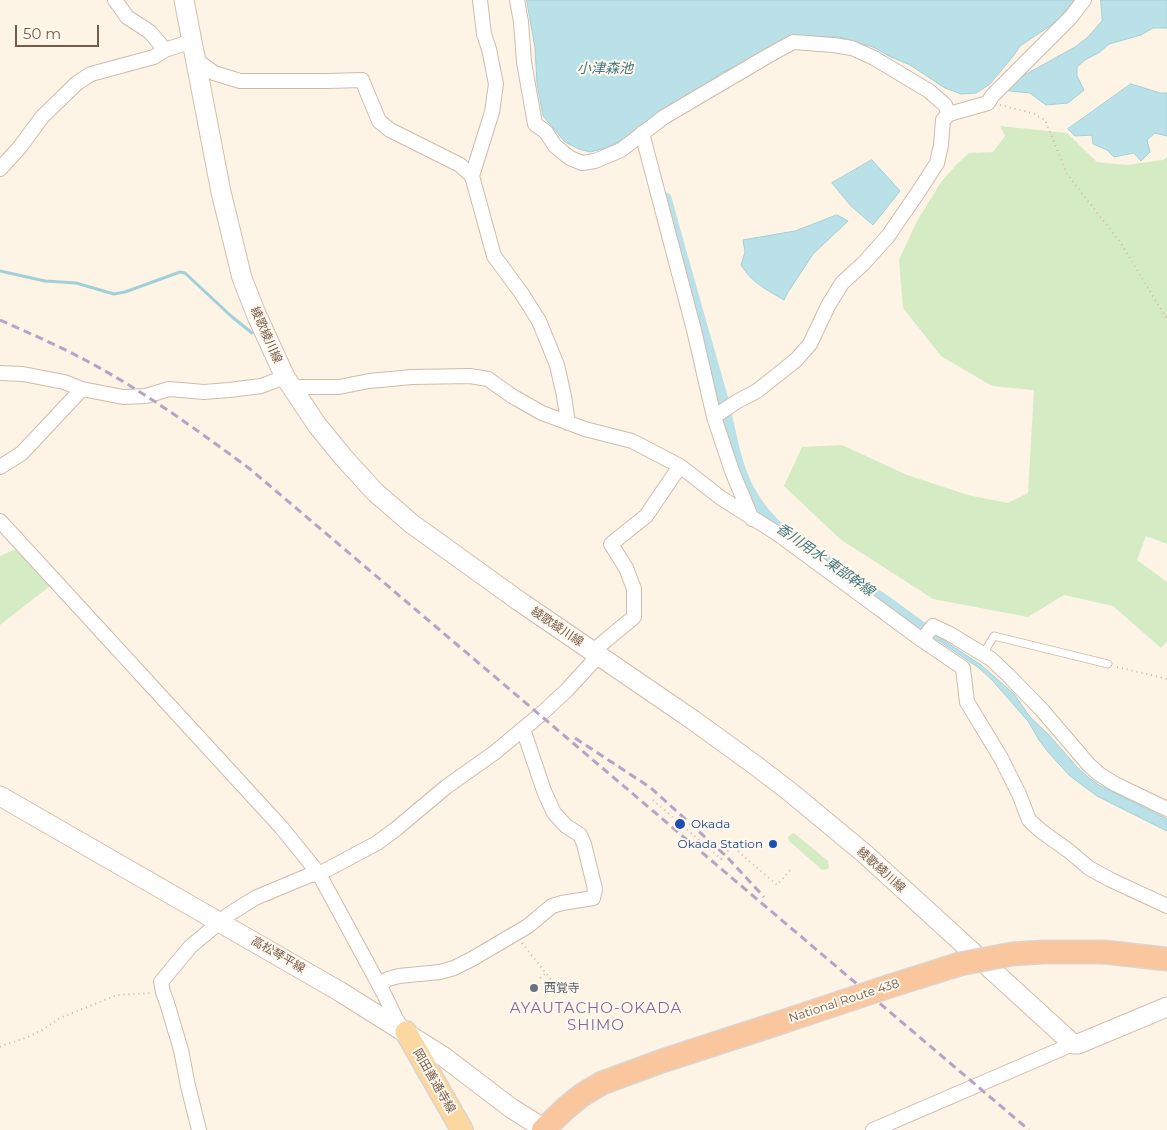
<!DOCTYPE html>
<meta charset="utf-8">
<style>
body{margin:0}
#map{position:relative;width:1167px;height:1130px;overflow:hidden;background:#fdf4e6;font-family:Montserrat,sans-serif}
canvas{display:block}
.scale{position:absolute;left:15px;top:25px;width:84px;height:22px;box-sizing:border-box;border:2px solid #765a4a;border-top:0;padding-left:6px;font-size:15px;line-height:18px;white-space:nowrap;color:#765a4a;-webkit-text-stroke:4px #fff8ed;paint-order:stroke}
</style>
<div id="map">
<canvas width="1167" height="1130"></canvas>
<div class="scale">50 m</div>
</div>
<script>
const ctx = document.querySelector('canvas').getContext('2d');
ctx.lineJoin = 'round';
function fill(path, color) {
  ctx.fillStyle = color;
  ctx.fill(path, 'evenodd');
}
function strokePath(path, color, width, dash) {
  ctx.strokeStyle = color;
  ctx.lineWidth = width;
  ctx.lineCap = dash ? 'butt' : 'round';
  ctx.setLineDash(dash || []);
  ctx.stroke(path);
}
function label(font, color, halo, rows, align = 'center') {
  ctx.font = font + ' Montserrat,"Noto Sans JP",sans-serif';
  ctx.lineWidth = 4;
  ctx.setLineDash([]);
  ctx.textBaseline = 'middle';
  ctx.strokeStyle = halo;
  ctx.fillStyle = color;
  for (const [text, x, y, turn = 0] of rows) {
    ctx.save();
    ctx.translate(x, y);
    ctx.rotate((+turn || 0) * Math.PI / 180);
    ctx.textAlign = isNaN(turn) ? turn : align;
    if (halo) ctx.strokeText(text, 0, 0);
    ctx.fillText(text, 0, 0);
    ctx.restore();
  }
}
fill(new Path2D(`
 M1000 126 1067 133 1097 162 1127 165 1163 160 1167 157V544L1146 536 1137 560 1167 582V641L1161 648 1113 606 1064 595 1028 617 933 599 840 539 784 486 802 447 842 445 907 475 968 495 1008 503 1028 493 1034 390 992 386 941 356 903 308 899 260 917 221 941 182 956 165 969 153 993 152 1005 136Z
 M16 549 50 586 0 625V556Z
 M794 833 828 861 829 867 828 869 823 870 821 869 789 841 788 837 790 835Z`), '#d4ebc4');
const water = new Path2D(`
 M527 0H1078L1069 6 1060 18 1050 26 1020 46 1014 55 990 84 976 93 961 94 945 88 910 65 889 56 873 47 839 37 803 36 721 73 702 87 684 97 629 136 606 148 590 152 579 149 565 142 543 116 537 83 535 48Z
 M1101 0H1167V28H1153L1141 35 1109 44 1100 52 1085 60 1077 67V76L1084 90 1068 103 1046 105 1030 93 1000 90 1021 77 1075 47 1087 38 1102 21Z
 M1131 84 1160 93H1167V136L1155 133 1147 140 1150 152 1141 161 1134 153 1114 157 1107 150 1093 144 1092 135 1075 136 1068 129Z
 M872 160 900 191 873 225 851 206 832 183Z
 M837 215 848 221 813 254 788 292 784 300C767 290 752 283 741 265L745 252 743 240 795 231Z
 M936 635 981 665 1014 694 1030 717 1048 734 1077 767 1088 777 1099 785 1167 819V831L1097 796 1070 776 1048 752 1039 740 1028 721 992 680 979 668 935 638Z`);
fill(water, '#bae1e7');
strokePath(water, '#a0d0d8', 1);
strokePath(new Path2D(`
 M0 271 45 281 76 283 114 294 125 292 180 272 185 273 231 316 252 333`), '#a0d0d8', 3);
strokePath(new Path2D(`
 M666 198C684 264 703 330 722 396 730 427 734 460 748 488 757 505 769 520 784 532
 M818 555 883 599 934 636`), '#bae1e7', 11);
const service = new Path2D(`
 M983 654 994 636 1108 664`);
const minor = new Path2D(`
 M115 0 127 17 150 32 165 50
 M480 0 484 34 489 49 496 84 492 112 472 176 494 256 522 294 539 321 557 365 564 396 568 423
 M517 0 521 22 524 62 535 124 546 132 555 146 570 158 582 163 595 161 621 150 664 117 766 57 793 42 833 45 852 48 874 58 929 91 945 105 949 114
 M196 62 202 64 214 73 240 81H327L362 80 379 121 390 130 460 165 472 176
 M642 133 694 330 714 417 732 471 752 519
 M0 169 20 147 42 117 77 83 91 74 154 57 165 50 192 41
 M0 373 23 374 64 382 82 389 123 397 146 396 169 389 204 392 229 390 261 386 285 377
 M290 387H339L369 381 412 377 470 376 488 379 512 396 542 413 585 429 632 441 680 466 721 498 778 534 922 640 963 668 967 702 1001 758 1019 794 1029 820 1041 831 1069 851 1089 868 1111 880 1167 906
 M714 417 736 402 757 391 796 360 810 344 828 306 842 283 864 263 888 236 919 191 937 163 941 145 943 120 949 114 988 103 992 96 1071 17 1084 0
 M0 467 22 453 82 389
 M0 521 281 827 319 874 384 994 396 1019 403 1029
 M922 640 933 626 950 634 991 659 1008 675 1042 710 1089 765 1099 774 1115 784 1167 809
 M595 652 599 646 634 617V589L626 568 611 544 646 516 680 466
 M379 985 388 979 399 976 440 972 454 968 472 959 528 926 552 906 562 903 593 898 595 889 584 844 580 835 566 826 554 813 544 791 523 729
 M199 1130 188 1086 181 1050 167 1003 163 992 161 982 190 947 228 915 255 898 310 875 319 874 377 843 396 829 446 787 494 753 540 715 567 690 599 655
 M873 1130 1073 1044`);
const secondary = new Path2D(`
 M184 0 221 192 242 278 257 316 285 377 317 425 344 458 375 492 412 524 519 601 693 720 755 765 789 791 865 854 1073 1044H1078L1167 1007
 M0 796 339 991 444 1057 511 1108 546 1130`);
const primary = new Path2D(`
 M406 1032 462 1130`);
const trunk = new Path2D(`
 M1104 952 1167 959
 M543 1130 566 1108 582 1095 602 1083 662 1061 782 1022`);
strokePath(service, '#cfbbac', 9);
strokePath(minor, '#cfbbac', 16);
strokePath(secondary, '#d4bdac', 21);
strokePath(primary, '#dbd4d0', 24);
strokePath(trunk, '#dbd4d0', 25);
strokePath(new Path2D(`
 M1000 105 1032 113 1045 120 1067 174 1120 242 1167 319
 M1117 667 1167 679
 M653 800 721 859 732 846 777 885 792 868
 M522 943 557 987
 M540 978 546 973
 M0 1047 4 1045 28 1037 42 1030 60 1018 117 995 151 993`), '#d7b5a0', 2, [1, 4]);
strokePath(service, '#fff', 7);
strokePath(minor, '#fff', 14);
strokePath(secondary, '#fff', 19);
strokePath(primary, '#fbd89f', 21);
strokePath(trunk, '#f9c69e', 22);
strokePath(new Path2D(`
 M0 320C29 333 59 346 87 361 145 392 197 430 250 469L1029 1130
 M575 738 651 788 727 857 764 897`), '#b6a4c7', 3, [8, 5]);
const trunkBridge = new Path2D(`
 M782 1022 890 986 960 964 1012 954 1043 952H1104`);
strokePath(trunkBridge, '#dbd4d0', 25, []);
strokePath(trunkBridge, '#f9c69e', 22);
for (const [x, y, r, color] of [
 [680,824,6,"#1a4fb4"],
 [773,844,5,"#1a4fb4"],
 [534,988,5,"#6b7280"]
]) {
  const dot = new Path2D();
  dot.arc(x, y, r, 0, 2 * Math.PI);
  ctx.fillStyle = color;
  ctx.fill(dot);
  strokePath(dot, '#fff8ed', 2);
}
label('12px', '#765a4a', '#fff8ed', [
 ["綾歌綾川線",266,335,66],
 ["綾歌綾川線",557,627,34],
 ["綾歌綾川線",881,870,42],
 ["高松琴平線",278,955,30],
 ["National Route 438",844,1001,-18],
 ["岡田善通寺線",434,1081,60]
]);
label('12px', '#164399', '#fff8ed', [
 ["Okada",691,824],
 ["Okada Station",763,844,"right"]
], 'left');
label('12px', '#5b616d', '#fff8ed', [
 ["西覚寺",544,988]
], 'left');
label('italic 14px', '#417883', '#fff8ed', [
 ["小津森池",605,69],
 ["香川用水 東部幹線",825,560,35]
]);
ctx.letterSpacing = '1px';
label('15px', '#88669a', '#fff8ed', [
 ["AYAUTACHO-OKADA",596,1009],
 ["SHIMO",596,1026]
]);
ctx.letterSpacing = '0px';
</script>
